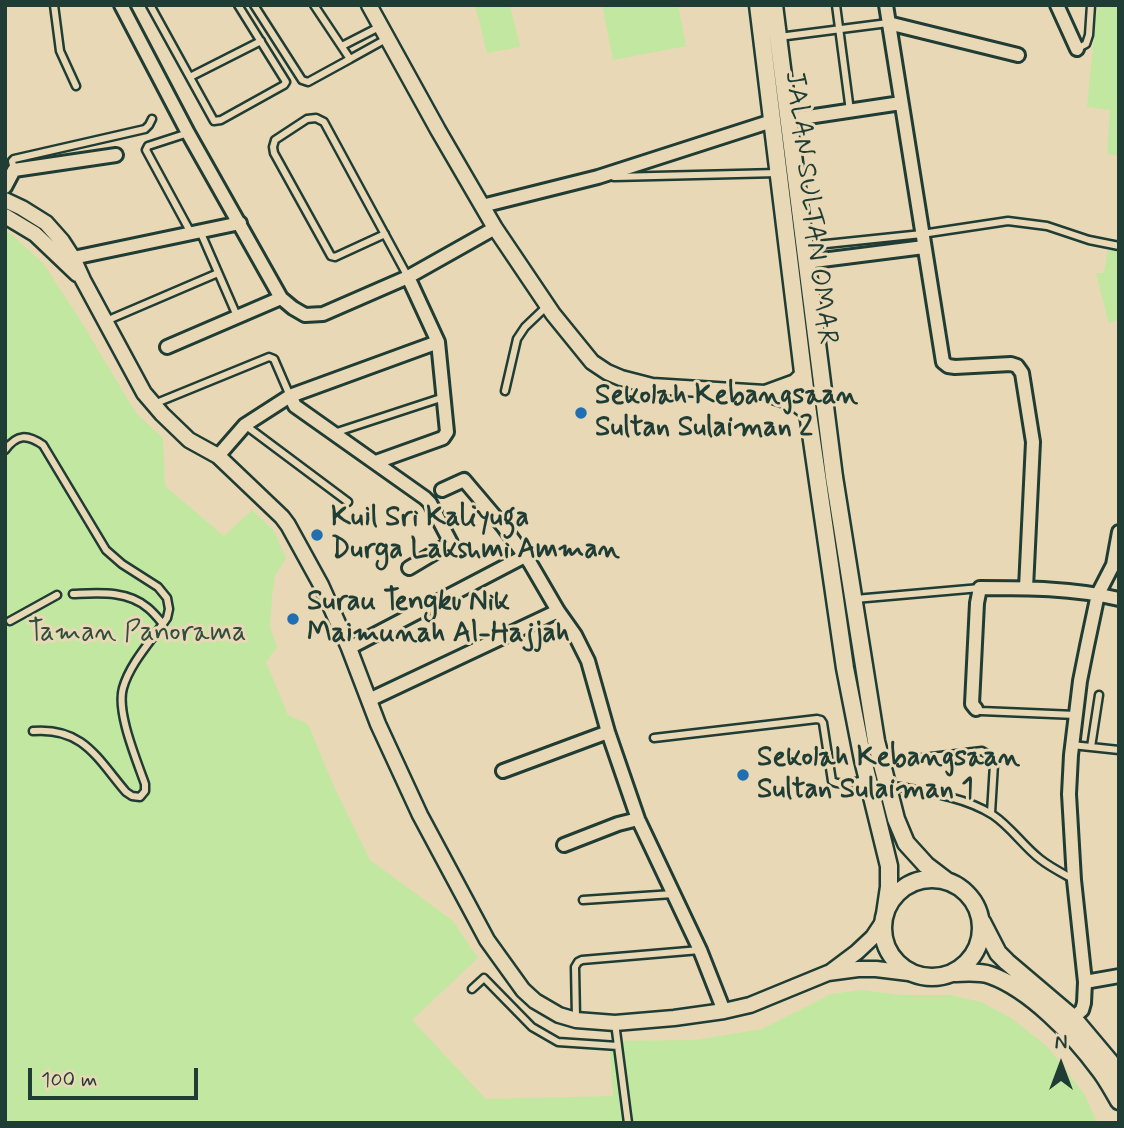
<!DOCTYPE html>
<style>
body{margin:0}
#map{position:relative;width:1124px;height:1128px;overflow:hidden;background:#e9d8b5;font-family:Mynerve,sans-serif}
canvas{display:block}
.frame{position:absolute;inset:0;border:7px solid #1f3d34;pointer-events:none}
.north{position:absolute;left:1026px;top:1030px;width:70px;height:70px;-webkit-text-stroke:5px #e9d8b5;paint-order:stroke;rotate:0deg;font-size:19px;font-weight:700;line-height:28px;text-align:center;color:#1f3d34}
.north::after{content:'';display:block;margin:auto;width:24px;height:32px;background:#1f3d34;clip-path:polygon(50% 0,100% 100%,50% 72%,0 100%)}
.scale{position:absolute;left:28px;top:1068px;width:170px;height:32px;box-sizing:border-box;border:4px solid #1f3d34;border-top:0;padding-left:9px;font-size:21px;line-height:24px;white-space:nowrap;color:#1f3d34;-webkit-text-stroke:5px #e9d8b5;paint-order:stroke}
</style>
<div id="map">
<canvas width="1124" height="1128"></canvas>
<div class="frame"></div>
<div class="north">N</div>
<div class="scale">100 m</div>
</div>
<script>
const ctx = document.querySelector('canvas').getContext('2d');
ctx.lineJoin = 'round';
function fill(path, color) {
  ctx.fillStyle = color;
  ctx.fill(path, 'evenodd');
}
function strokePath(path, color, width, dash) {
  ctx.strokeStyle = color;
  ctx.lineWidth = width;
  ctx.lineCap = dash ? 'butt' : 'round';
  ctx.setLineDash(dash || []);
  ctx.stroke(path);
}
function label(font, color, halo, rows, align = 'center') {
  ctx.font = font + ' Mynerve,sans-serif';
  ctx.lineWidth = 6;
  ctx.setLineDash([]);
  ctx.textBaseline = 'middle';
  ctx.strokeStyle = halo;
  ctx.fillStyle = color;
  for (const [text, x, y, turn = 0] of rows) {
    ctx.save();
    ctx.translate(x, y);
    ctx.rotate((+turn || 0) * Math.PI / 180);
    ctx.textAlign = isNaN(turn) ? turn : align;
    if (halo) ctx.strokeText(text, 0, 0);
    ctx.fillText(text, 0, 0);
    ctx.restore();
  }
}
fill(new Path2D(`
 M475 5H510L520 47 487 53Z
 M602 5H678L686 46 613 60Z
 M1097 5H1119V156L1107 154 1110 110 1087 107Z
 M5 231 11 234 43 263 79 318 136 413 163 438 165 486 224 536 252 510 274 531 286 558 275 576 272 597 270 627 277 647 266 662 288 715 308 724 335 789 370 860 453 921 478 958 412 1020 486 1099 613 1096 609 1041 695 1040 762 1029 831 994 862 990 900 995H950L981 1002 1011 1018 1047 1046 1085 1095 1097 1123H5Z
 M1108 250H1119V319L1109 324 1096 273H1104Z`), '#c2e7a1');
const service = new Path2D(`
 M54 5 60 51 76 86
 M150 5 214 121 221 120 284 85 286 82 238 5
 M254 5 302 80 308 82 350 59 314 5
 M836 5 850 111
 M779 37 888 23
 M342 46 381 26
 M1077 49 1086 44 1089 35 1091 5
 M350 59 386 39
 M190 77 261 41
 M188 133 148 146 146 150 191 233
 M14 170 12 161 14 159 145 129 149 125 152 119
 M614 177 778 173
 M200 231 237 316
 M385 234 335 257 331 256 274 153 273 147 275 140 307 119 316 118 324 122 408 277
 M807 246 922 234 1008 221 1047 226 1089 240 1119 246
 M106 321 218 273
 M505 391 517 339 525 327 547 306
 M154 404 269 357 274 359 290 396
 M245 425 348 502
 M334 433 444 397
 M5 450C17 434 27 434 43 445L106 550 122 564 158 587 167 598 169 609 167 618C152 640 130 663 123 688 116 712 137 761 145 784V791L140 797 132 796 126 792C97 758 83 727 33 731
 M73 594C98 593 127 590 148 608 153 612 158 618 163 624
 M855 599 980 588
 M10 621 57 595
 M977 709 981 711 1076 715
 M654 738 817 719 821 720 823 723 832 781C841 787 856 781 866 780
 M1072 745 1119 750
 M1091 747 1099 695
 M881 763 982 751 989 755 994 764 991 813
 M888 785C921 791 964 796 993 815 1011 827 1023 846 1040 859 1050 867 1062 873 1073 879
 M583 900 673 894
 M472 989 484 978 532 1027 558 1042 618 1046
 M576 1018 575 967 578 962 582 960 700 950
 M615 1023 628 1123`);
const minor = new Path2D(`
 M121 5 188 133 281 298 167 347
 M886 5 943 362 948 366 955 367 1011 364 1017 366 1022 373 1033 442 1026 588
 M1057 5 1077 49
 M888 23 1018 55
 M788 120 901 103
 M5 187 14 170 116 155
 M482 206 598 177 772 121
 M73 258 240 223
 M806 262 924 247
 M281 298 293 308 305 315 323 314 408 277 495 228
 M290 396 295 406 425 498 430 503 451 543 409 568
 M218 456 245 425 290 396 438 342
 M376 462 443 438 447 432 438 342 408 277
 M442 490 464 480 503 526 530 563 558 611 575 635 588 661 608 732 638 819 700 950 724 1011
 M349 648 525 556
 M369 700 558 611
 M976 709 972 704 977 603 980 588C1026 588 1073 588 1119 599
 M503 771 608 732
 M564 845 618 824 638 819
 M1085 982 1119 976
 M1073 1018 1082 1010 1084 1003 1085 982 1074 880 1069 794 1071 755 1080 681 1087 646 1098 594 1113 565 1119 532`);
const tertiary = new Path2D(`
 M369 5 438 130 495 228 553 314 592 362 607 372 621 378 652 386 765 393 796 404 808 413
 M5 200 22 208 46 223 62 241 73 258 83 280 144 393 162 414 189 440 218 456 282 517 288 525 321 585 349 648 378 724 420 815 487 940 523 990 535 1001 559 1015 576 1020 615 1023 674 1018 724 1011 750 1005 828 973 858 969H876L917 974
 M5 216 35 234 77 274
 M765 393 795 382 803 374
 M829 973 857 952 873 937 883 922`);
const secondary = new Path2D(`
 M758 5 808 413 845 668 863 760 889 866V887L885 914
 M774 5 834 477 876 741 896 819 906 843 926 865 947 881
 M883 928a49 49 0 1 1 98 0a49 49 0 1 1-98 0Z
 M982 922 998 953 1007 962 1073 1018 1110 1062 1119 1076
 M952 973C965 973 978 971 990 975 1030 989 1074 1035 1099 1069 1107 1079 1113 1091 1119 1101`);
strokePath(service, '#1f3d34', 11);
strokePath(minor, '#1f3d34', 18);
strokePath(tertiary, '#1f3d34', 19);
strokePath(secondary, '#1f3d34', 21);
strokePath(service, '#e9d8b5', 6);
strokePath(minor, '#e9d8b5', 12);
strokePath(tertiary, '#e9d8b5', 14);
strokePath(secondary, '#e9d8b5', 16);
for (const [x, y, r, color] of [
 [581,413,7,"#1f6fb2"],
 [317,535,7,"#1f6fb2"],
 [293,619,7,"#1f6fb2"],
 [743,775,7,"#1f6fb2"]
]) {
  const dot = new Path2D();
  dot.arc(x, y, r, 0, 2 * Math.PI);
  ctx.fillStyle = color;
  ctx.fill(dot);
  strokePath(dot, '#e9d8b5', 2.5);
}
label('28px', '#1f3d34', '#e9d8b5', [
 ["JALAN SULTAN OMAR",809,208,83]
]);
label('bold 28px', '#1f3d34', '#e9d8b5', [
 ["Sekolah Kebangsaan",595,397],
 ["Sultan Sulaiman 2",595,429],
 ["Kuil Sri Kaliyuga",331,519],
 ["Durga Lakshmi Amman",331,551],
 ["Surau Tengku Nik",307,603],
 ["Maimunah Al-Hajjah",307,635],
 ["Sekolah Kebangsaan",757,759],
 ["Sultan Sulaiman 1",757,791]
], 'left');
label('28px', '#2f4e3f', '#e9d8b5', [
 ["Taman Panorama",137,634]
]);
</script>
